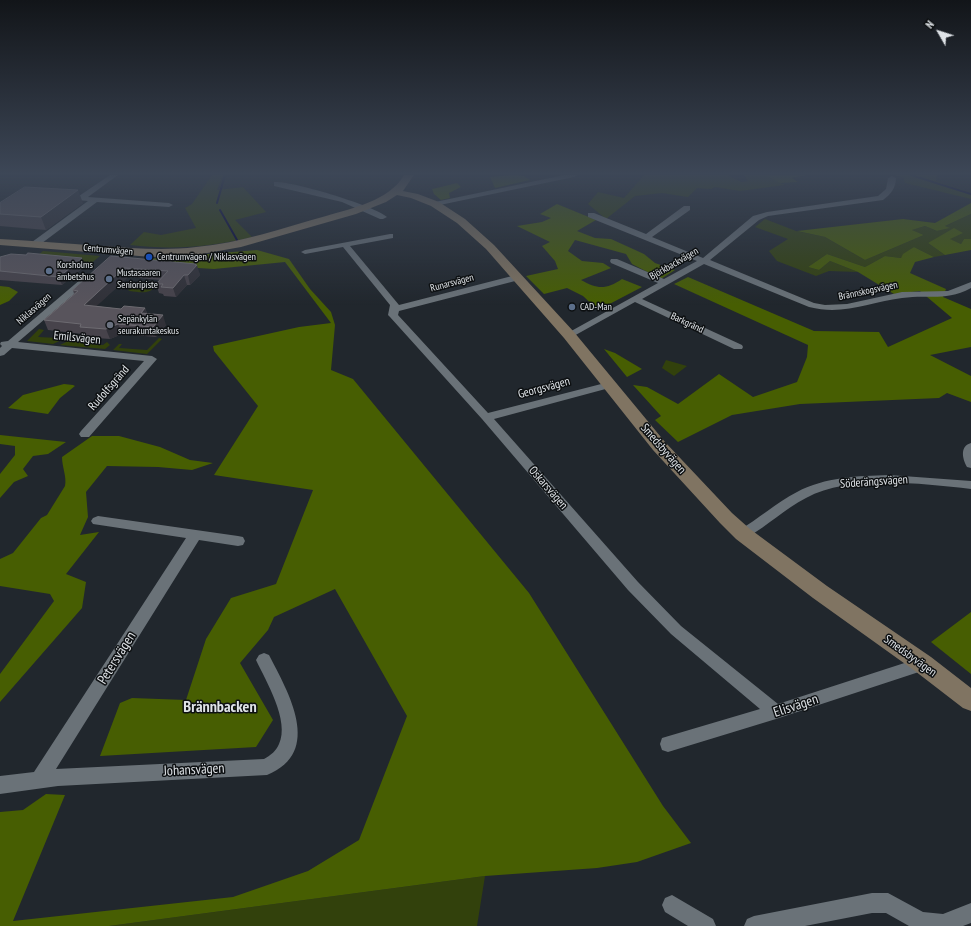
<!DOCTYPE html>
<meta charset="utf-8">
<style>
body{margin:0}
#map{position:relative;width:971px;height:926px;overflow:hidden;background:#21272d;font-family:"PT Sans Narrow",sans-serif}
canvas{display:block}
.north{position:absolute;left:919px;top:12px;width:40px;height:40px;-webkit-text-stroke:3px #0d1012;paint-order:stroke;rotate:309deg;font-size:11px;font-weight:700;line-height:16px;text-align:center;color:#dfe3e7}
.north::after{content:'';display:block;margin:auto;width:14px;height:18px;background:#dfe3e7;clip-path:polygon(50% 0,100% 100%,50% 72%,0 100%)}
</style>
<div id="map">
<canvas width="971" height="926"></canvas>
<div class="north">N</div>
</div>
<script>
const ctx = document.querySelector('canvas').getContext('2d');
ctx.lineJoin = 'round';
function fill(path, color) {
  ctx.fillStyle = color;
  ctx.fill(path, 'evenodd');
}
function strokePath(path, color, width, dash) {
  ctx.strokeStyle = color;
  ctx.lineWidth = width;
  ctx.lineCap = dash ? 'butt' : 'round';
  ctx.setLineDash(dash || []);
  ctx.stroke(path);
}
function label(font, color, halo, rows, align = 'center') {
  ctx.font = font + ' "PT Sans Narrow",sans-serif';
  ctx.lineWidth = 3;
  ctx.setLineDash([]);
  ctx.textBaseline = 'middle';
  ctx.strokeStyle = halo;
  ctx.fillStyle = color;
  for (const [text, x, y, turn = 0] of rows) {
    ctx.save();
    ctx.translate(x, y);
    ctx.rotate((+turn || 0) * Math.PI / 180);
    ctx.textAlign = isNaN(turn) ? turn : align;
    if (halo) ctx.strokeText(text, 0, 0);
    ctx.fillText(text, 0, 0);
    ctx.restore();
  }
}
fill(new Path2D(`
 M212 175H223L217 190 243 187 266 212 235 220 252 237C211 247 172 250 130 245L144 232 161 235 196 228 185 208 192 204Z
 M644 175H727L742 182 748 181 744 175H765L785 185 740 191 715 187 711 189 697 188 688 197 662 193 635 196 606 219 588 204 598 192 624 198Z
 M894 175H937L936 181 971 193V199L905 183 903 177Z
 M971 214V239H964L961 244 949 239 928 243 945 255 934 257 914 247 901 258 885 256 865 267 827 254 808 267 819 270 830 261 858 272 829 271 816 276 777 261 769 251 788 239 755 227 765 219 796 231 825 237 865 260 924 235 911 230 925 226 937 231 949 228 945 226Z
 M43 251 100 256 89 265 45 261 36 257Z
 M133 284H148L155 286C150 295 139 292 130 291L128 290Z
 M39 329 44 330 38 337 58 338 65 335 70 336 53 344 27 341Z
 M74 338 86 340 82 343 103 345 107 342 110 345 105 349 60 345Z
 M159 338 162 339 147 354 113 350 119 344H122L119 348 147 350Z
 M666 360 687 366 674 376 662 368Z
 M485 876 477 926H109Z`), '#32410c');
fill(new Path2D(`
 M514 175 524 176 530 180 495 188 490 177Z
 M765 175H806L792 178 798 182 780 183Z
 M457 183 461 187 449 193 450 198 441 200 434 194 432 189Z
 M971 203V214L945 226 950 228 937 231 925 226 912 230 924 235 865 260 825 237 797 231 903 219 935 223Z
 M557 204 596 220 577 231 595 238 611 239 644 254 655 263 675 270 661 279 632 264 626 254 575 240 568 251 582 261 603 263 611 268 581 280C597 289 606 290 622 279L642 287 598 310 583 296 567 288 544 294 526 276 558 269 555 261 542 246 550 242 517 226 542 222 551 218 540 214Z
 M954 228 963 233 950 239 961 244 964 239H971V250L945 255 928 243Z
 M914 247 934 257 915 262 910 273 946 289 943 297 971 309V347L930 355 971 376V402L947 393 939 398 800 404 732 415 678 442 655 420 661 416 633 385 647 387 678 404 719 374 753 397 797 382 807 357 808 345 674 284 688 277 814 331 879 332 888 347 952 318 920 291 894 294 858 272 830 261 819 270 808 267 827 254 865 267 885 256 901 258 903 254Z
 M257 250 289 259 310 289 331 312 335 325 331 370 353 379 529 593 663 806 691 843 637 862 597 868 485 876 109 926H0V812L23 810 46 794 65 795 13 921 233 897 308 871 359 840 407 716 335 589 274 617 268 630 240 663 273 720 256 747 100 756 120 703 132 698 186 700 206 639 231 598 276 584 313 490 214 475 258 406 214 351 213 346 299 327 331 323 285 262 214 269 119 263 122 261Z
 M0 286 9 287 18 292 9 301 0 305Z
 M604 349 615 353 642 369 627 377Z
 M64 384 73 385 75 386 60 398 48 414 8 408 23 395Z
 M0 435 66 442 48 454 33 456 23 469 28 476 14 482 0 498V474L15 455V446L0 444Z
 M92 436H119L160 447 190 460 213 463 192 470 158 467 107 466 86 492 88 517 80 535 99 532 66 574 86 582 82 608 0 702V674L54 601 50 594 0 586V559L13 553 41 518 47 515 65 486C67 477 62 467 62 457Z
 M971 612V674L931 642Z`), '#475e02');
strokePath(new Path2D(`
 M911 175 971 194
 M217 203 225 175
 M220 210 237 240`), '#00003a', 2);
fill(new Path2D(`
 M110 175H118L88 197 169 203 173 205 169 207 97 202 38 246H32V242L88 201 66 199 62 197 63 195 79 196Z
 M564 175H577L574 177 435 206 431 204 435 202Z
 M892 176 896 178C896 188 891 194 883 200L768 216 759 220 710 260 814 303 825 305 847 304 902 292 948 291 971 282V288C945 302 929 294 902 298 868 302 844 316 809 307L704 264 642 299 742 345 743 347 742 349H734L635 302 572 337H566L564 335 658 283 611 263 610 261 611 259H617L664 279 697 261 588 217V213H594L646 234 684 206H690V210L652 237 703 258 753 216 767 212 878 196 886 189 888 178Z
 M274 182C290 180 376 206 387 217L383 219H380L342 202 274 186Z
 M390 234H393V238L350 246 399 305 516 275 520 278 519 280 399 311 398 315 488 413 609 382 613 383 614 385 613 387 494 419 638 582 681 626 778 704 923 657 928 659 931 664 928 669 776 719 668 752 662 750 660 744 662 738 760 709 671 634 628 590 482 419 390 317 388 315 390 305 343 247 305 254 301 252 305 250Z
 M84 278 88 281 87 283 18 342 152 356 157 359 89 437H81L79 434 81 431 144 361 12 348 4 355 0 356V348L2 346 0 344 1 342 8 341 81 279Z
 M971 443V468L967 467C962 458 960 446 971 443Z
 M889 475 971 481V489C921 484 851 474 806 498 785 509 768 525 748 537L743 539 738 537 736 534 738 531C758 519 776 503 797 492 825 477 858 476 889 475Z
 M98 516 238 536 243 537 245 541 243 545 238 546 199 540 56 769 264 759C271 755 276 751 279 744 290 721 266 681 256 660L259 655 264 653 269 655C288 692 324 752 267 775L58 786 0 794V776L34 772 186 538 93 524 91 521 93 518Z
 M872 893H888L923 912 943 914 971 903V923L963 926H909L886 913H872L805 926H744L747 919 754 916Z
 M672 895 713 919 716 926H688L665 912 662 905 665 898Z`), '#6a7278');
fill(new Path2D(`
 M404 175H414L403 191 418 194 439 202 465 219 494 245 574 332 665 442 732 513 750 529 827 586 931 657 971 688V711L963 708 915 671 813 598 736 539 720 523 653 450 564 338 486 249 457 223 431 206 411 198 397 195 386 202 356 214 241 247 196 255 152 257 0 245V239C33 241 66 243 100 246 132 248 164 251 196 247 241 243 283 228 326 216 352 208 389 201 404 175Z`), '#807462');
fill(new Path2D(`
 M0 203H83L46 230 0 226Z
 M111 256 196 265 200 275 190 285H187L176 297 164 296 163 294 159 293 156 284 160 280 128 277 96 306 121 309 145 308 147 313 166 325 156 337 122 334 110 339 84 337 83 334 48 330 44 320 74 294 73 290Z
 M0 257 85 266 62 285 0 280Z`), '#47434b');
fill(new Path2D(`
 M78 190 83 203 46 230 41 217Z
 M82 258 85 266 62 285 59 277Z
 M196 264 197 266V265L200 275 190 285 188 275Z
 M124 268 128 277 87 315 84 305Z
 M184 275 187 285 176 297 173 288Z
 M145 308 148 318 141 313Z
 M163 315 166 325 156 337 153 327Z
 M118 324 122 334 110 339 106 329Z`), '#313138');
const building = new Path2D(`
 M25 187 78 190 41 217 0 214V203Z
 M28 253 82 258 59 277 0 271V257L11 254 26 255Z
 M111 256 196 264 195 265H197L188 275H184L173 288 161 287 163 284H156L168 271 124 268 84 305 121 309 124 306 145 308 141 313 163 315 153 327 118 324 106 329 80 327 81 324 44 320 78 291 73 290Z`);
fill(building, '#58545c');
strokePath(building, '#6d6b71', 1);
const sky = ctx.createLinearGradient(0, 0, 0, 305);
sky.addColorStop(0, '#121519');
sky.addColorStop(0.57, '#3d4757');
sky.addColorStop(1, '#3d475700');
ctx.fillStyle = sky;
ctx.fillRect(0, 0, 971, 305);
for (const [x, y, r, color] of [
 [149,257,4,"#1a4fb4"],
 [49,271,4,"#5c6f8a"],
 [109,279,4,"#5c6f8a"],
 [572,307,4,"#5c6f8a"],
 [110,325,4,"#6b7280"]
]) {
  const dot = new Path2D();
  dot.arc(x, y, r, 0, 2 * Math.PI);
  ctx.fillStyle = color;
  ctx.fill(dot);
  strokePath(dot, '#0d1012', 1.5);
}
label('10px', '#dfe3e7', '#0d1012', [
 ["Centrumvägen",108,250,5],
 ["Björkbackvägen",674,264,-30],
 ["Runarsvägen",452,283,-15],
 ["Brännskogsvägen",868,291,-12],
 ["Niklasvägen",34,309,-41],
 ["Barkgränd",687,323,25]
]);
label('10px', '#dfe3e7', '#0d1012', [
 ["Centrumvägen / Niklasvägen",157,257],
 ["Korsholms",57,265],
 ["ämbetshus",57,277],
 ["Mustasaaren",117,273],
 ["Senioripiste",117,285],
 ["CAD-Man",580,307],
 ["Sepänkylän",118,319],
 ["seurakuntakeskus",118,331]
], 'left');
label('12px', '#dfe3e7', '#0d1012', [
 ["Emilsvägen",77,338,6],
 ["Rudolfsgränd",109,388,-49],
 ["Georgsvägen",544,388,-15],
 ["Smedsbyvägen",663,449,49],
 ["Söderängsvägen",874,482,-4],
 ["Oskarsvägen",548,488,49],
 ["Smedsbyvägen",910,656,36]
]);
label('14px', '#dfe3e7', '#0d1012', [
 ["Petersvägen",117,658,-58],
 ["Elisvägen",796,706,-18],
 ["Johansvägen",194,770,-3]
]);
label('bold 16px', '#dfe3e7', '#0d1012', [
 ["Brännbacken",220,707]
]);
</script>
